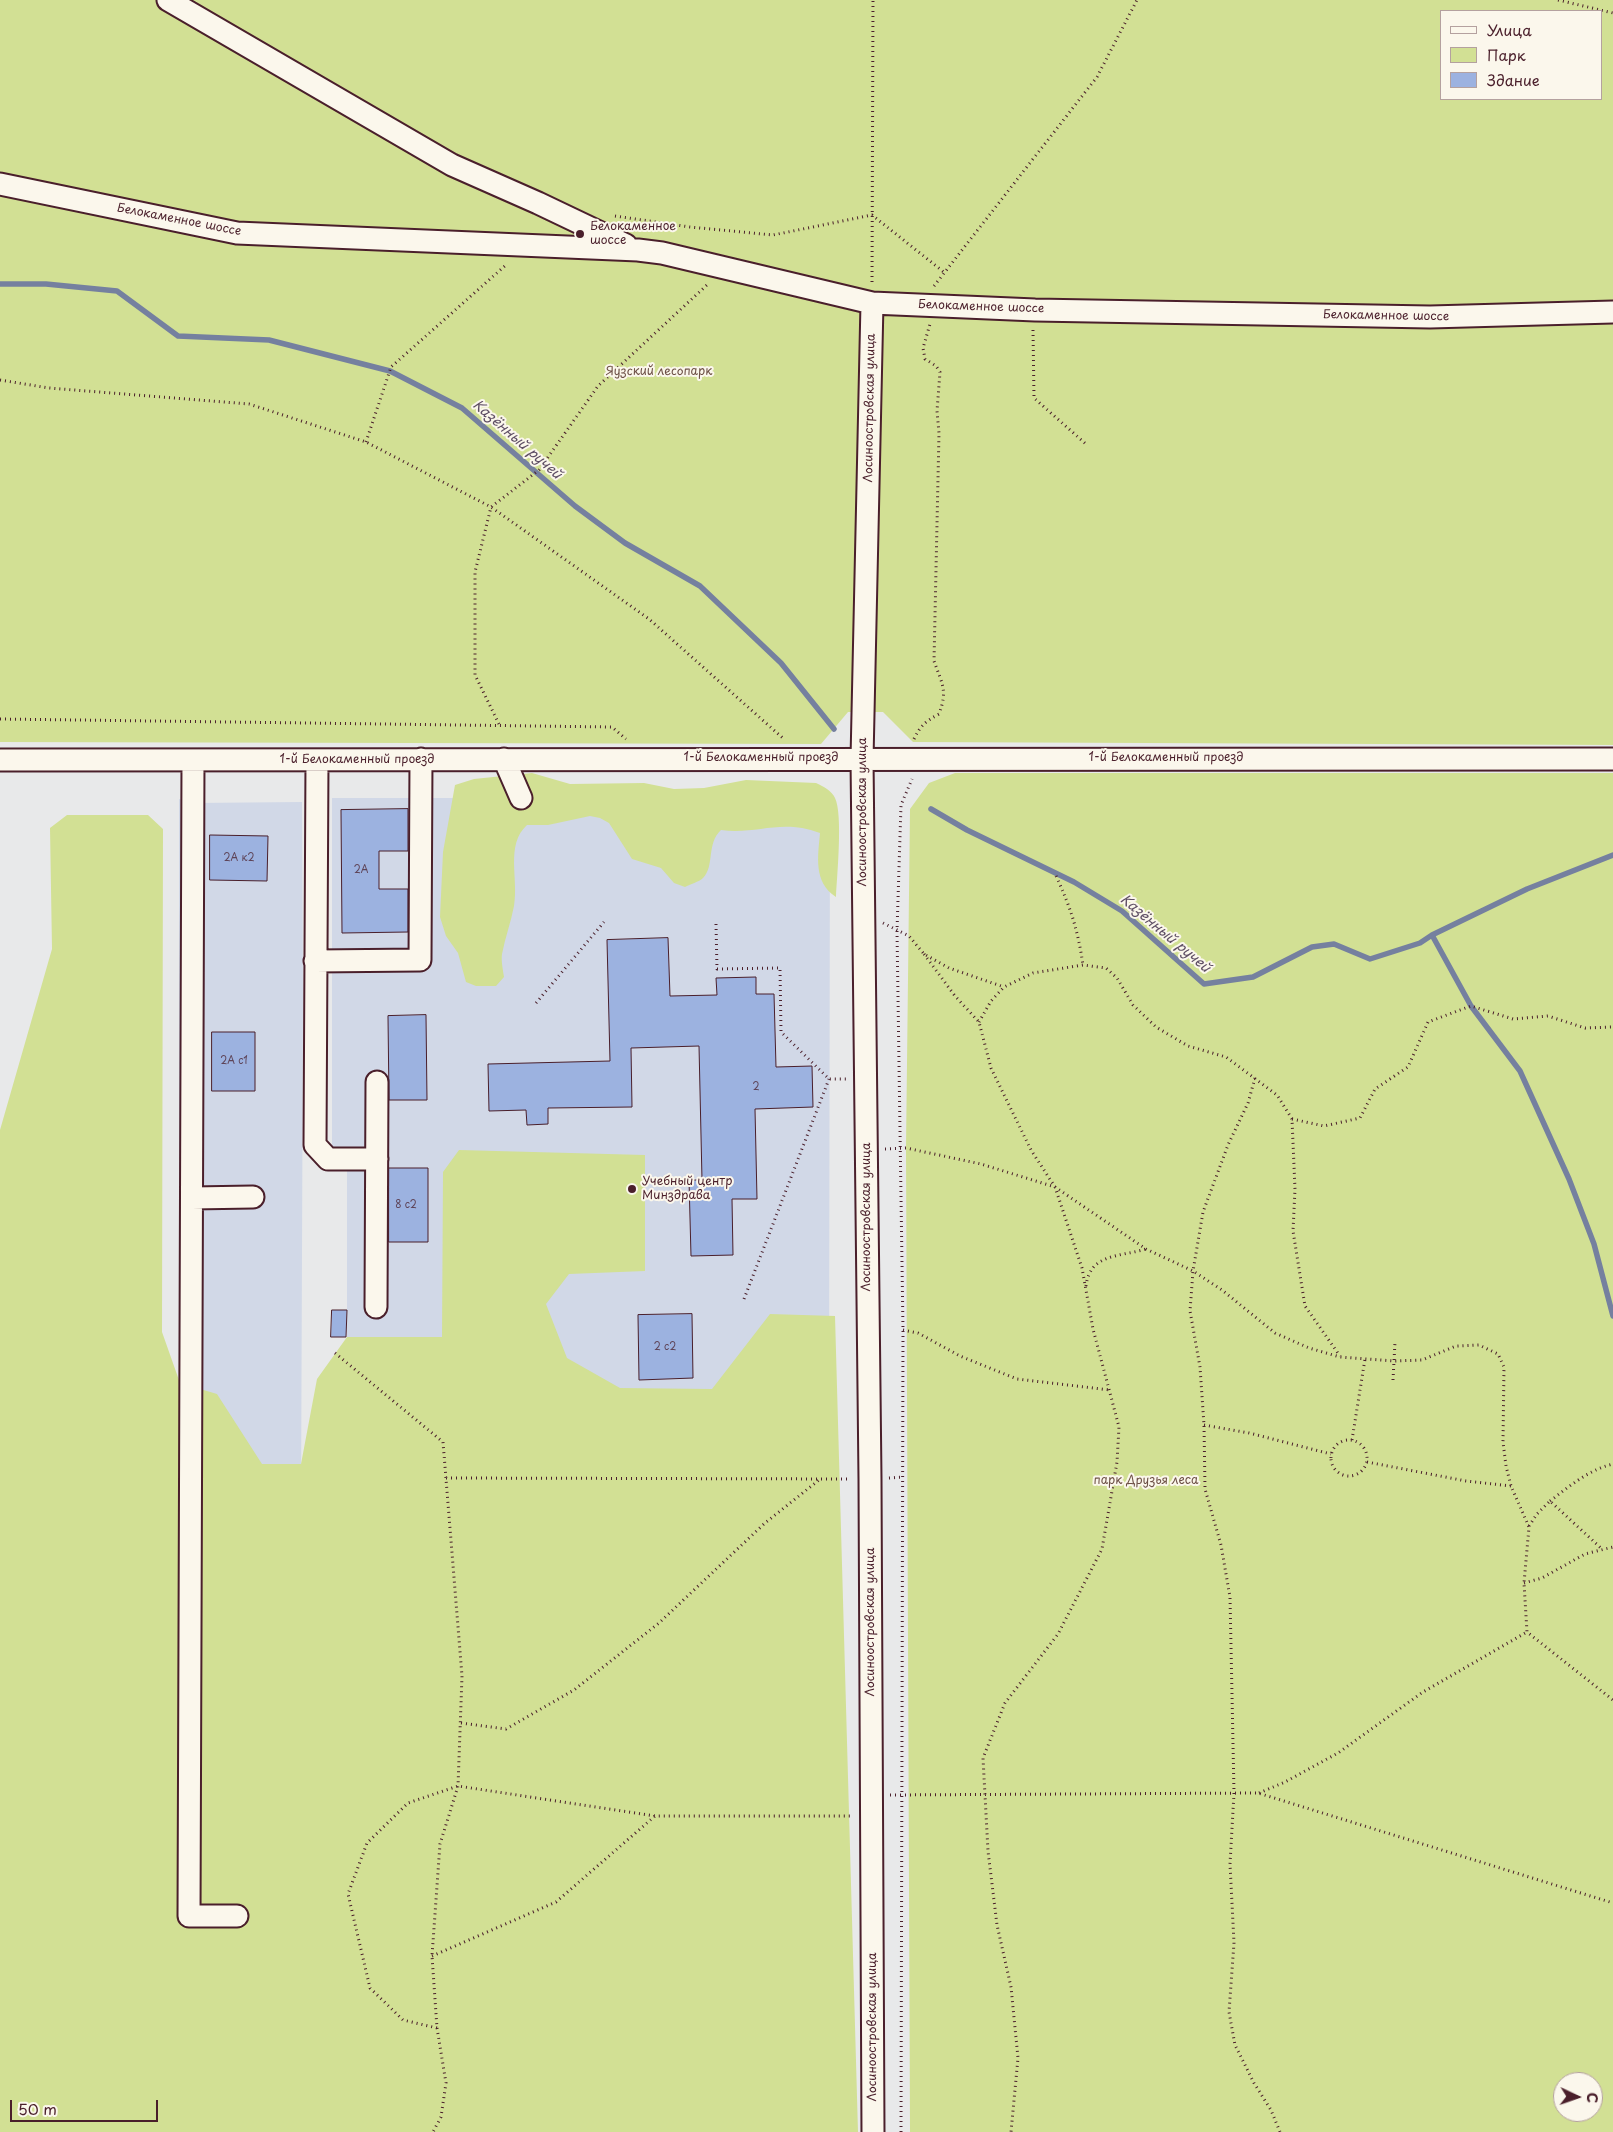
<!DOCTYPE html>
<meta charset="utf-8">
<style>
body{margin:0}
#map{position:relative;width:1613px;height:2132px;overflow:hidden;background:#e8e9ea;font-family:"Playpen Sans",sans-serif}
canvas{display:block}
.legend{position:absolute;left:1440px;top:10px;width:162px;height:90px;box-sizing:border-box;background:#fbf7ec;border:1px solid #b4a19f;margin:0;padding:6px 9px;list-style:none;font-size:15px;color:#4a1f2b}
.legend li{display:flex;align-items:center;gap:10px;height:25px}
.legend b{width:25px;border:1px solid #b4a19f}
.north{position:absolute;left:1553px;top:2072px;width:50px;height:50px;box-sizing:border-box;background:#fbf7ec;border:1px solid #b4a19f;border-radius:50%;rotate:93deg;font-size:14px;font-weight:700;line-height:20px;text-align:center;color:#4a1f2b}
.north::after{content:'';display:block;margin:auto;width:18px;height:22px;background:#4a1f2b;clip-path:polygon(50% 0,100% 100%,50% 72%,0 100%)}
.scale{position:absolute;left:10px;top:2100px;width:148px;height:22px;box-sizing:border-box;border:2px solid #4a1f2b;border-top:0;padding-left:6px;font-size:15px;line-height:18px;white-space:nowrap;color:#4a1f2b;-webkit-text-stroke:4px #fbf7ec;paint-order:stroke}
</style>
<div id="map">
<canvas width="1613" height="2132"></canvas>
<ul class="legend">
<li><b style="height:6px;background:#fbf7ec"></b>Улица</li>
<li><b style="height:14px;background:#d2e094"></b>Парк</li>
<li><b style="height:14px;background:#9cb2e0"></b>Здание</li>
</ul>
<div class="north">С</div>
<div class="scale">50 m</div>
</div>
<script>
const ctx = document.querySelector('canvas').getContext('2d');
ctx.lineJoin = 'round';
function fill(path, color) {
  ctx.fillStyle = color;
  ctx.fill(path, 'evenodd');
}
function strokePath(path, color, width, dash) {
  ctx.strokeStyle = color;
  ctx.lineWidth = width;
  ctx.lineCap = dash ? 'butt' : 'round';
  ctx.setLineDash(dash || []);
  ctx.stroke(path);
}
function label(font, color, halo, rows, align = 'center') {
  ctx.font = font + ' "Playpen Sans",sans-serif';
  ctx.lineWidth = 4;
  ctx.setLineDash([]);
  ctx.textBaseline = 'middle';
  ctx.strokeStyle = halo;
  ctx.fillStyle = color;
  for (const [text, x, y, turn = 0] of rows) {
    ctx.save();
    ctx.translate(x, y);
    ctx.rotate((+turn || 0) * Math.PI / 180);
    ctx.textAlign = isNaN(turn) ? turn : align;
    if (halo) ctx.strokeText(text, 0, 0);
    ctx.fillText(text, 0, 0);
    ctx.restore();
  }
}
fill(new Path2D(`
 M332 798H830L829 1406 434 1405V1337H347V1148H332Z
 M179 799 193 803 302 802 303 998 299 2011 179 2000Z`), '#d1d8e7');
fill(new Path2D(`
 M0 0H1613V745L913 742 883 712H848L821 744 0 742ZM1442 11H1602V99H1442Z
 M532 773 570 784 644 783 674 789 704 788 746 780 816 783C823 786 832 791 835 798 843 814 837 876 836 897 813 882 818 856 820 833 781 818 757 835 721 830 706 844 715 866 703 878 699 882 690 884 685 887L674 883 661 868 632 859 609 823 600 818 590 816 548 825H527C505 845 519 879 514 906 511 922 505 938 502 954 501 961 503 970 504 977L496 986H476L466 982 458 953 446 936 440 917 443 852 455 785 474 779Z
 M955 773H1613V2132H910L906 1148 910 809 929 783ZM1563 2082H1593V2112H1563Z
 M67 815H148L163 829 162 1332 180 1383 217 1394 262 1464H301L317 1379 347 1337H442L443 1172 459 1150 645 1155V1271L569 1274 546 1304 567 1358 620 1388 712 1389 770 1314 835 1316 858 2132H0V1130L52 949 50 828Z`), '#d2e094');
strokePath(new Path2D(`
 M0 284H46L117 291 178 336 269 340 390 371 462 408 575 506 625 543 700 586 781 663 834 729
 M931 809 967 830 1074 882 1122 911 1204 984 1253 977 1312 947 1334 944 1370 959 1420 943 1432 935 1527 889 1613 855
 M1432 935 1471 1006 1520 1071 1569 1179 1594 1244 1613 1316`), '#75809f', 5.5);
const building = new Path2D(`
 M408 809V851H379V889H408V932L342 933 341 810Z
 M210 835 268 836 267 881 210 880Z
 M668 938 670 996 717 995 716 978 756 977V994H774L776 1067 812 1066 813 1107 755 1109 757 1199H732L733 1255 691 1256 689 1180H702L699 1046 631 1048 632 1107 548 1108V1124L527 1125 526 1110 489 1111 488 1064 610 1061 607 940Z
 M426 1015 427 1100H389L388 1016Z
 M212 1032H255V1091H212Z
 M389 1168H428V1242H389Z
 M332 1310H347L346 1337H331Z
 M692 1314 693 1378 639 1380 638 1315Z`);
fill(building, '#9cb2e0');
strokePath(building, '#4a1f2b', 1);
const minor = new Path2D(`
 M168 0 452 165 538 203 626 245
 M0 184 237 233 638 250 662 253 872 303 1035 310 1430 317 1613 312
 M872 303 862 759 870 1479 873 2132
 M504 759 521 798
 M0 760 1613 759
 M193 760 189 1916H237
 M317 760 315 1145 328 1159H377
 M315 961 420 960 421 759
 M192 1198 253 1197
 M376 1307 377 1082`);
strokePath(minor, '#4a1f2b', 25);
strokePath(new Path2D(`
 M1558 0 1613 13
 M615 216 690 227 773 235 872 215 945 273
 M872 282 873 0
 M934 286 1097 77 1137 0
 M1033 330 1034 398 1087 445
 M0 380 49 388 249 404 366 442 491 507 649 619 785 740
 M366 442 391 367 507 264
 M0 719 612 727 626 739
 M499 724 475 675V572L491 507 539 470 598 386 708 284
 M914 739C920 726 926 721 939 714 948 690 942 684 934 661L939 433 937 411 940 372 936 366 925 359 923 348 930 324
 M1056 876C1071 908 1078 931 1083 965
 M883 923 909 936 924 954 949 968 1004 987
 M716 924 717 969 780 968 781 1032 829 1079H847
 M924 954 955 996 979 1022 991 1068 1031 1150 1055 1187 1082 1268 1093 1329 1119 1427 1117 1462 1102 1549 1058 1634 1005 1703 983 1758 988 1851 997 1925 1011 1987 1018 2058 1011 2132
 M536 1003 604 922
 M979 1022 991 1001 1004 987 1033 973 1083 965 1106 968 1117 978 1133 1005 1156 1027 1188 1046 1226 1057 1277 1095 1292 1119 1295 1189 1293 1231 1305 1306 1340 1356
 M1255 1078 1248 1103 1228 1145 1203 1212 1193 1271 1190 1311 1200 1367 1204 1425 1205 1489 1221 1545 1230 1597 1234 1793 1230 1864 1234 1943 1229 2012 1235 2045 1254 2083 1271 2110 1280 2132
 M1292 1119 1324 1126 1360 1118 1375 1089 1408 1067 1428 1022 1471 1006 1513 1019 1548 1016 1585 1028 1613 1027
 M885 1149 906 1148 981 1164 1055 1187 1146 1249 1193 1271 1222 1290 1275 1333 1309 1348 1340 1357 1394 1361 1422 1360 1456 1346 1479 1345 1498 1354 1504 1367 1503 1442 1506 1466 1511 1486 1529 1527 1524 1583 1527 1632 1613 1700
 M1086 1286C1090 1253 1120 1257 1146 1249
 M744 1299 829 1079
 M903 1330 918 1333 960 1356 1017 1379 1110 1390
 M335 1353 443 1442 462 1676 458 1786 440 1844 432 1956 437 2028 446 2083 441 2117 433 2132
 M1393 1380 1395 1342
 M1204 1425 1249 1433 1331 1454
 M1331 1458a18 18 0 1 1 36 0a18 18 0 1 1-36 0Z
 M1352 1440 1365 1359
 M1367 1462 1466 1481 1511 1486
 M446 1478 851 1479
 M889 1478 903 1477
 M1550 1501C1570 1486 1588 1470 1613 1464
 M1529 1526 1537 1514 1550 1501 1603 1550
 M1524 1583 1542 1578 1585 1554 1613 1547
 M461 1723 506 1729 574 1690 659 1623 765 1523 819 1480
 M1259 1793 1285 1782 1338 1753 1423 1692 1527 1632
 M890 1795 1258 1793 1613 1903
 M432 1956 556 1902 655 1816
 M437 2028 403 2020 370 1988 348 1894 367 1843 408 1803 458 1786 655 1816H853
 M901 2132 903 1330 897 931 901 805 912 779`), '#4a1f2b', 3, [1, 4]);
strokePath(minor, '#fbf7ec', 21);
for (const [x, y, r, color] of [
 [580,234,5,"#4a1f2b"],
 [632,1189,5,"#4a1f2b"]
]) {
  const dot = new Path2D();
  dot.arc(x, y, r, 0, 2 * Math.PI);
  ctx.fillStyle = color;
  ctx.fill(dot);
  strokePath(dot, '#fbf7ec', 2);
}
label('10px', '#5e4458', null, [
 ["2А к2",239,858],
 ["2А",361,870],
 ["2А с1",234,1061],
 ["2",756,1087],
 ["8 с2",406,1205],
 ["2 с2",665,1347]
]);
label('12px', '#4a1f2b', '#fbf7ec', [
 ["Белокаменное шоссе",179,220,11],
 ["Белокаменное шоссе",981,307,2],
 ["Белокаменное шоссе",1386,316,1],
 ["Лосиноостровская улица",870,408,-89],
 ["1-й Белокаменный проезд",761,758],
 ["1-й Белокаменный проезд",1166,758],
 ["1-й Белокаменный проезд",357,760],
 ["Лосиноостровская улица",863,812,-90],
 ["Лосиноостровская улица",867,1217,-90],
 ["Лосиноостровская улица",871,1622,-90],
 ["Лосиноостровская улица",873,2027,-90]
]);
label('12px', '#4a1f2b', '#fbf7ec', [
 ["Белокаменное",590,227],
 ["шоссе",590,241],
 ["Учебный центр",642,1182],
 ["Минздрава",642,1196]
], 'left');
label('12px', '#6c4f45', '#fbf7ec', [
 ["Яузский лесопарк",659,372],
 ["парк Друзья леса",1146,1481]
]);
label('italic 14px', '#5f4f65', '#fbf7ec', [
 ["Казённый ручей",517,440,41],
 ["Казённый ручей",1165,934,40]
]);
</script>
